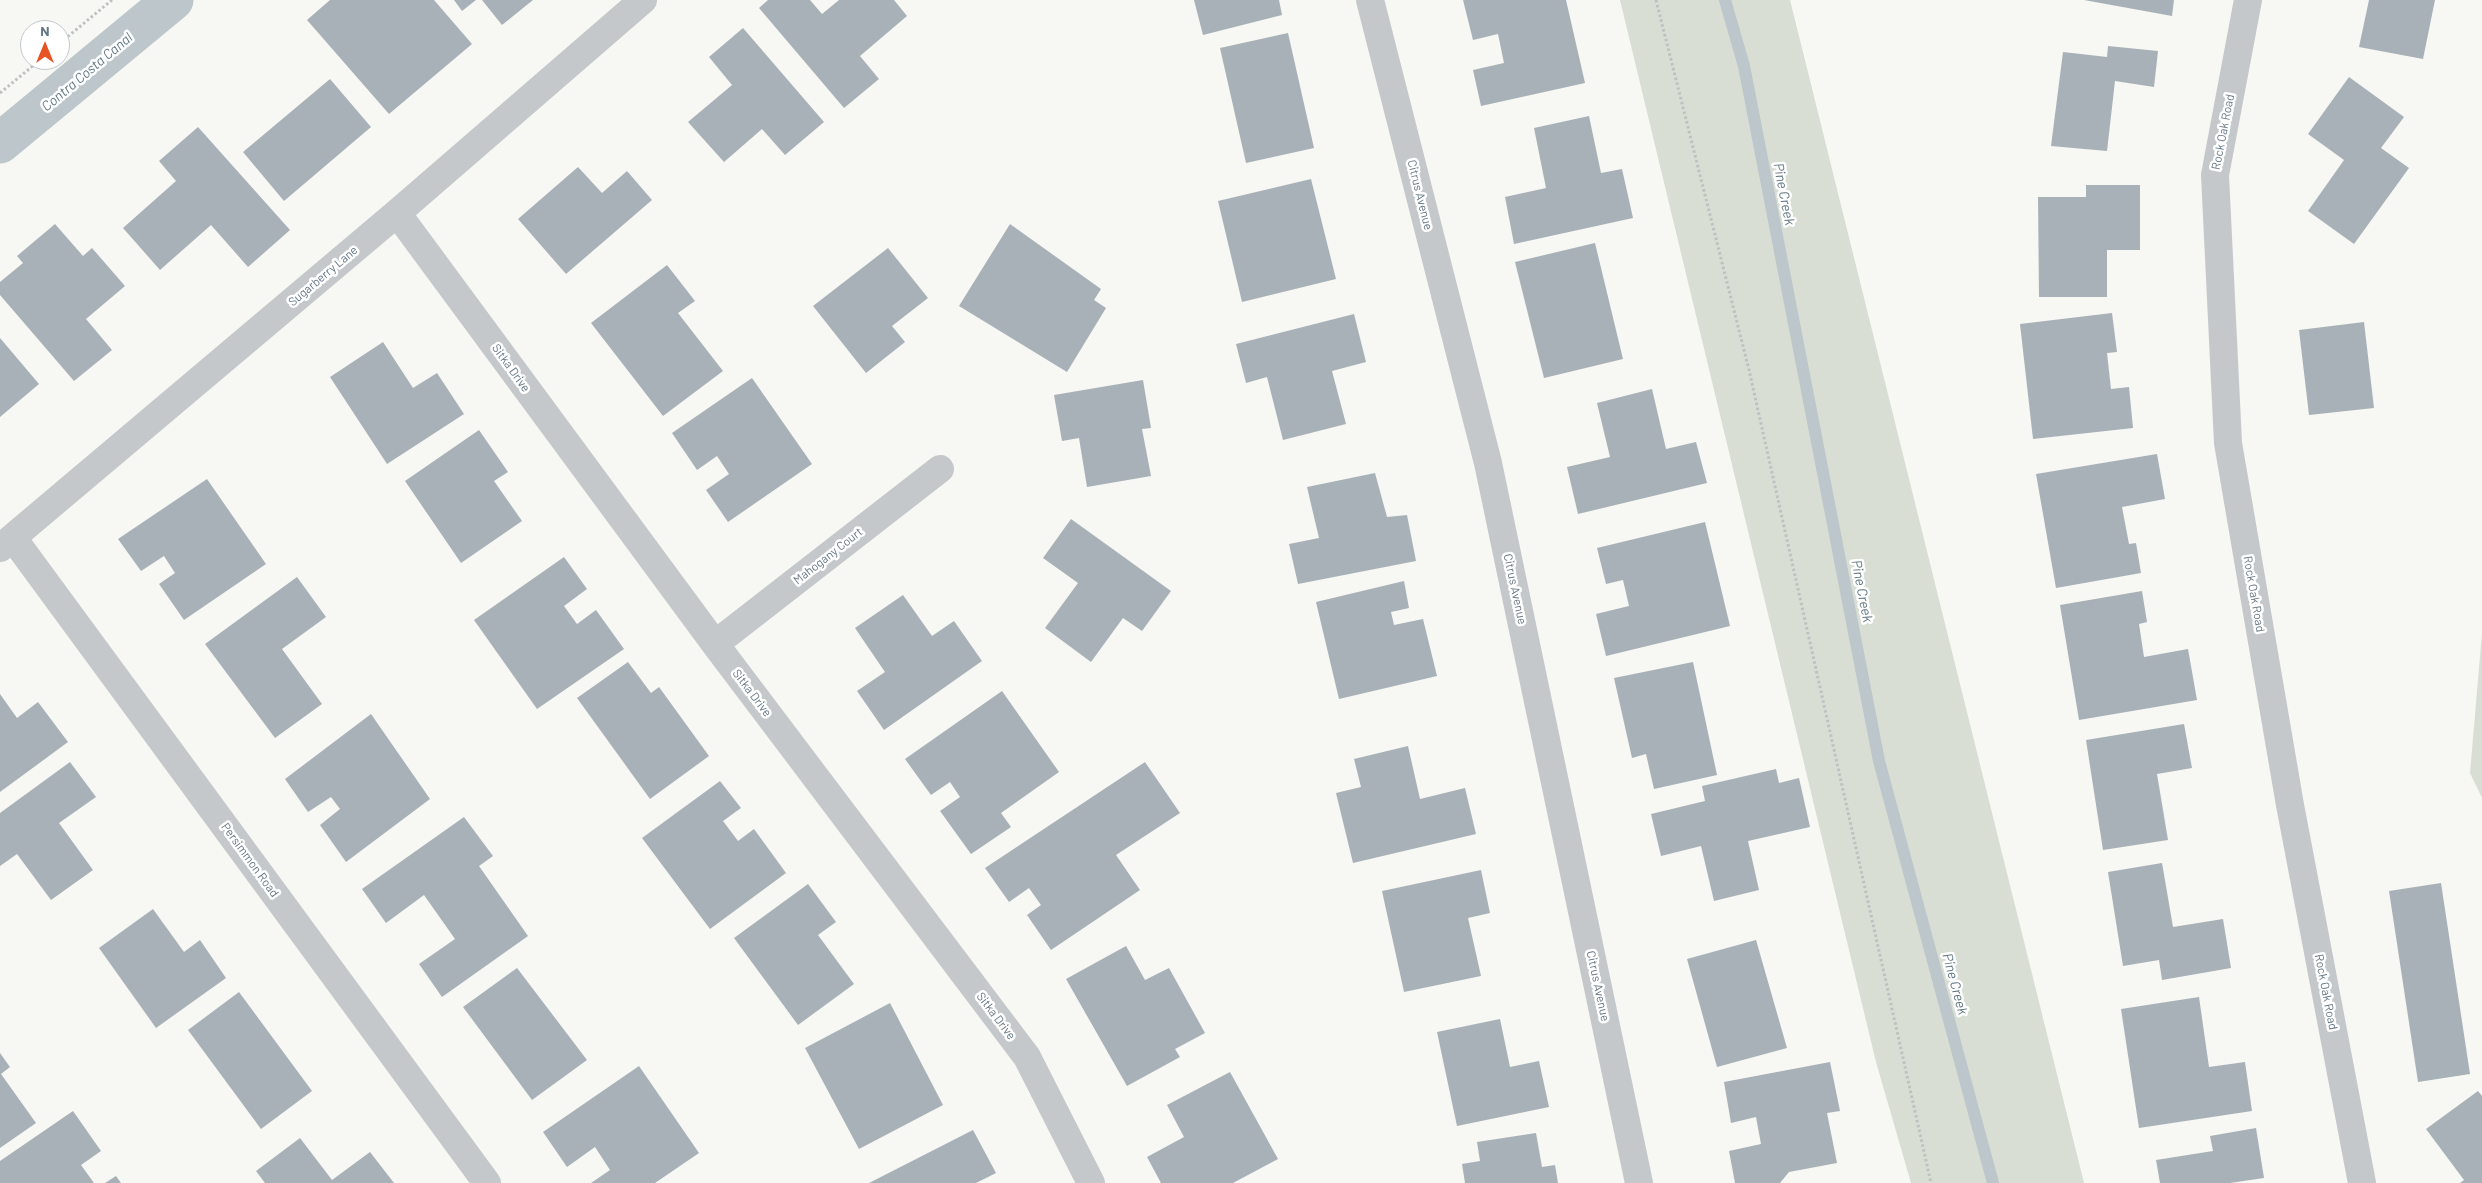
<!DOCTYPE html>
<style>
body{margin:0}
#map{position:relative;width:2482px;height:1183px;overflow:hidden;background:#f7f7f3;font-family:Barlow,sans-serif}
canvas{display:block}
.north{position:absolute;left:20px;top:20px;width:50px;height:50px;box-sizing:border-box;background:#fff;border:1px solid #c1c9ce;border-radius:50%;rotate:0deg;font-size:14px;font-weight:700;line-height:20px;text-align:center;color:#657785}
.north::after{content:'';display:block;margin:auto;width:18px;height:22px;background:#e75324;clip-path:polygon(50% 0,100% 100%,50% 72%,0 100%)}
</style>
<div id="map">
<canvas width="2482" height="1183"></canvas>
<div class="north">N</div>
</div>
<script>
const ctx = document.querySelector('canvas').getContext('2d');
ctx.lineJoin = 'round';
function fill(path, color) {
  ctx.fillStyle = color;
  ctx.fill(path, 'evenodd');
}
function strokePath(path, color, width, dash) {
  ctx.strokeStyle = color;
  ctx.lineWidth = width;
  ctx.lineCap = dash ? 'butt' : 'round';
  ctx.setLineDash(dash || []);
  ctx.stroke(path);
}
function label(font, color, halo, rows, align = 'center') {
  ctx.font = font + ' Barlow,sans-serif';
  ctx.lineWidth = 5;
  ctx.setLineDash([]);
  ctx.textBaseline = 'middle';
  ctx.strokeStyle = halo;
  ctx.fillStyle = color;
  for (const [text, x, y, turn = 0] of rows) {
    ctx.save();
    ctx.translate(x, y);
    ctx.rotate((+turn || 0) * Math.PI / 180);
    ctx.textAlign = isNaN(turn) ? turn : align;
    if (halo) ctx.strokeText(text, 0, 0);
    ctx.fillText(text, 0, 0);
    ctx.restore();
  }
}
fill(new Path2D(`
 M1620 0H1790L2084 1183H1911L1876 1062Z
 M2482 633V798L2470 773Z`), '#d8ded4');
strokePath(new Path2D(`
 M1725 0 1744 66 1879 761 1993 1183`), '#bcc6cb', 12);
strokePath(new Path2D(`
 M0 143 173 0`), '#bcc6cb', 41);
fill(new Path2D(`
 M330 0H434L472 44 389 114 307 20Z
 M454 0H476L462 11Z
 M482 0H533L502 25Z
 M768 0H810L822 14 839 0H894L907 16 860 56 879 79 844 108 759 8Z
 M1194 0H1279L1282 15 1203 35Z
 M1463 0H1566L1585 83 1481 106 1473 70 1504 63 1498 34 1473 40Z
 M2084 0H2174L2172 16Z
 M2369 0H2435L2423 59 2359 47Z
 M743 28 824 122 785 155 762 129 724 162 688 122 732 85 709 57Z
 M1288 33 1314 148 1246 163 1220 48Z
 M2108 46 2158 51 2154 87 2115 81 2107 151 2051 146 2063 52 2107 57Z
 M2349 77 2404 117 2381 148 2409 168 2354 244 2308 211 2344 160 2308 134Z
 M330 79 371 127 284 201 243 152Z
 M1589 116 1601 173 1622 169 1633 218 1514 244 1505 197 1546 188 1534 128Z
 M198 127 290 230 248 267 211 225 160 270 123 228 176 181 159 161Z
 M578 167 602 193 627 171 652 200 566 274 518 219Z
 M1311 179 1336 279 1242 302 1218 201Z
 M2086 185H2140V250H2107V297H2039L2038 197H2086Z
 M55 224 83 256 92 248 125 286 86 319 112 350 74 381 0 295V282L23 263 17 256Z
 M1010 224 1101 289 1094 300 1106 308 1067 372 959 306Z
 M1595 243 1623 359 1544 378 1515 262Z
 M888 248 928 298 892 326 905 342 866 373 813 306Z
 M667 265 695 301 678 313 723 371 663 416 591 323Z
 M2112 313 2117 352 2107 353 2111 389 2129 387 2133 428 2033 439 2020 324Z
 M1354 314 1366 362 1332 371 1346 424 1283 440 1267 377 1246 383 1236 344Z
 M2364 322 2374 408 2309 415 2299 330Z
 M0 338 39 384 0 417Z
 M383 342 413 388 437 373 464 414 387 464 330 377Z
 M752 378 812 464 728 522 706 490 729 474 717 456 697 470 672 433Z
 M1143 380 1151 428 1142 429 1151 476 1087 487 1079 438 1062 441 1054 395Z
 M1652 389 1666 449 1696 442 1707 483 1578 514 1567 467 1610 457 1597 403Z
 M479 430 508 472 494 481 522 521 461 563 405 481Z
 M2157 454 2165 499 2122 507 2129 544 2136 543 2141 573 2056 588 2036 474Z
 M1375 473 1387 517 1407 515 1416 561 1298 584 1289 544 1319 538 1307 487Z
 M207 479 266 564 184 620 159 584 175 573 164 556 141 571 118 539Z
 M1071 519 1171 591 1142 631 1123 618 1091 662 1045 628 1078 583 1043 558Z
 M1705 522 1730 626 1606 656 1596 614 1629 606 1623 580 1606 584 1597 548Z
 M564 557 587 589 564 606 577 624 596 610 624 649 537 709 474 620Z
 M297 577 326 617 282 649 322 704 275 738 205 644Z
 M1404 581 1409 608 1391 612 1394 625 1423 619 1437 676 1339 699 1316 602Z
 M2142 591 2147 622 2139 624 2144 657 2188 649 2197 700 2079 720 2060 605Z
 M903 595 932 636 954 621 982 661 884 730 857 691 885 672 855 628Z
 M628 662 651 693 659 687 709 756 650 799 577 698Z
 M1693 662 1717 775 1654 789 1646 754 1632 758 1614 678Z
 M1002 691 1059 772 1001 813 1011 827 971 854 940 811 960 797 950 782 931 795 905 759Z
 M0 694 17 718 38 702 68 742 0 792Z
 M371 714 430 799 346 862 320 825 340 809 331 797 308 812 285 779Z
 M2184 724 2192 768 2157 774 2168 840 2103 850 2086 740Z
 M1408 746 1420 799 1465 788 1476 834 1353 863 1336 793 1361 787 1354 759Z
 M70 762 96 797 59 823 93 870 51 900 17 854 0 866V813Z
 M1145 762 1180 813 1116 855 1140 890 1051 950 1027 915 1041 905 1029 888 1009 902 985 868Z
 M1776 769 1779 783 1799 778 1810 827 1748 841 1759 890 1714 901 1701 846 1661 856 1651 814 1705 801 1702 786Z
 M720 781 741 808 723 821 738 841 754 829 786 873 710 929 642 838Z
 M464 817 493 856 479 866 528 936 442 997 419 964 455 939 424 895 386 923 362 889Z
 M2162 863 2173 927 2223 919 2231 968 2162 980 2159 960 2123 966 2108 872Z
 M1481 870 1490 913 1468 918 1481 976 1404 992 1382 891Z
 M2441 883 2470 1074 2418 1082 2389 891Z
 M808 884 836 922 818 935 854 984 798 1025 734 938Z
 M153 909 184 952 200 940 226 978 156 1028 99 948Z
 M1756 940 1787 1048 1717 1067 1687 959Z
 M1126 946 1145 980 1169 968 1205 1033 1175 1049 1180 1057 1127 1086 1066 979Z
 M517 968 587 1060 532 1100 463 1007Z
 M239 992 312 1091 261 1129 188 1030Z
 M2199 997 2209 1067 2245 1062 2252 1111 2139 1128 2121 1009Z
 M890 1003 943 1105 859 1149 805 1048Z
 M1500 1019 1510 1067 1539 1061 1549 1107 1457 1126 1437 1032Z
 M0 1053 10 1067 1 1074 36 1123 0 1148Z
 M1830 1062 1840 1111 1827 1113 1837 1163 1789 1172 1780 1183H1735L1729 1151 1761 1144 1756 1117 1731 1123 1724 1082Z
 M639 1066 699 1153 655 1183H591L610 1170 595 1147 567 1167 543 1132Z
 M1230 1072 1278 1159 1233 1183H1161L1147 1157 1184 1137 1167 1105Z
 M2478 1091 2482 1096V1183H2460L2464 1180 2426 1129Z
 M73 1111 101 1151 81 1165 94 1183H0V1161Z
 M2256 1128 2264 1178 2230 1183H2160L2156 1160 2213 1151 2210 1136Z
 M973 1130 996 1173 976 1183H869Z
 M1536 1133 1542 1167 1555 1165 1558 1183H1465L1462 1164 1480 1161 1477 1142Z
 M300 1138 332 1180 370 1152 394 1183H265L256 1171Z
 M116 1176 121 1183H105Z`), '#a8b1b7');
strokePath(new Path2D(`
 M1656 0 1749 370 1931 1183
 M60 43 112 0
 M0 93 40 60`), '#bec0c2', 3, [2.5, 2.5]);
strokePath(new Path2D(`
 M1370 0 1488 463 1639 1183
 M2248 0 2215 175 2228 443 2290 805 2362 1183
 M397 213 715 644 1027 1057 1091 1183
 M13 538 487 1183
 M0 548 397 213 643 0
 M715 644 940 469`), '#c4c8cb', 28);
label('12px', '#657785', '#fff', [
 ["Rock Oak Road",2223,132,-79],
 ["Citrus Avenue",1420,195,76],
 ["Sugarberry Lane",323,276,-40],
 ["Sitka Drive",511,368,54],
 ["Mahogany Court",828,556,-38],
 ["Citrus Avenue",1515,589,78],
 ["Rock Oak Road",2254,594,80],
 ["Sitka Drive",752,693,53],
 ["Persimmon Road",250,860,54],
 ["Citrus Avenue",1598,986,78],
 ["Rock Oak Road",2326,992,79],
 ["Sitka Drive",996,1016,53]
]);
label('italic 14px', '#617882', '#fff', [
 ["Contra Costa Canal",87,72,-40],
 ["Pine Creek",1784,194,79],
 ["Pine Creek",1862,591,79],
 ["Pine Creek",1955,984,75]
]);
</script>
